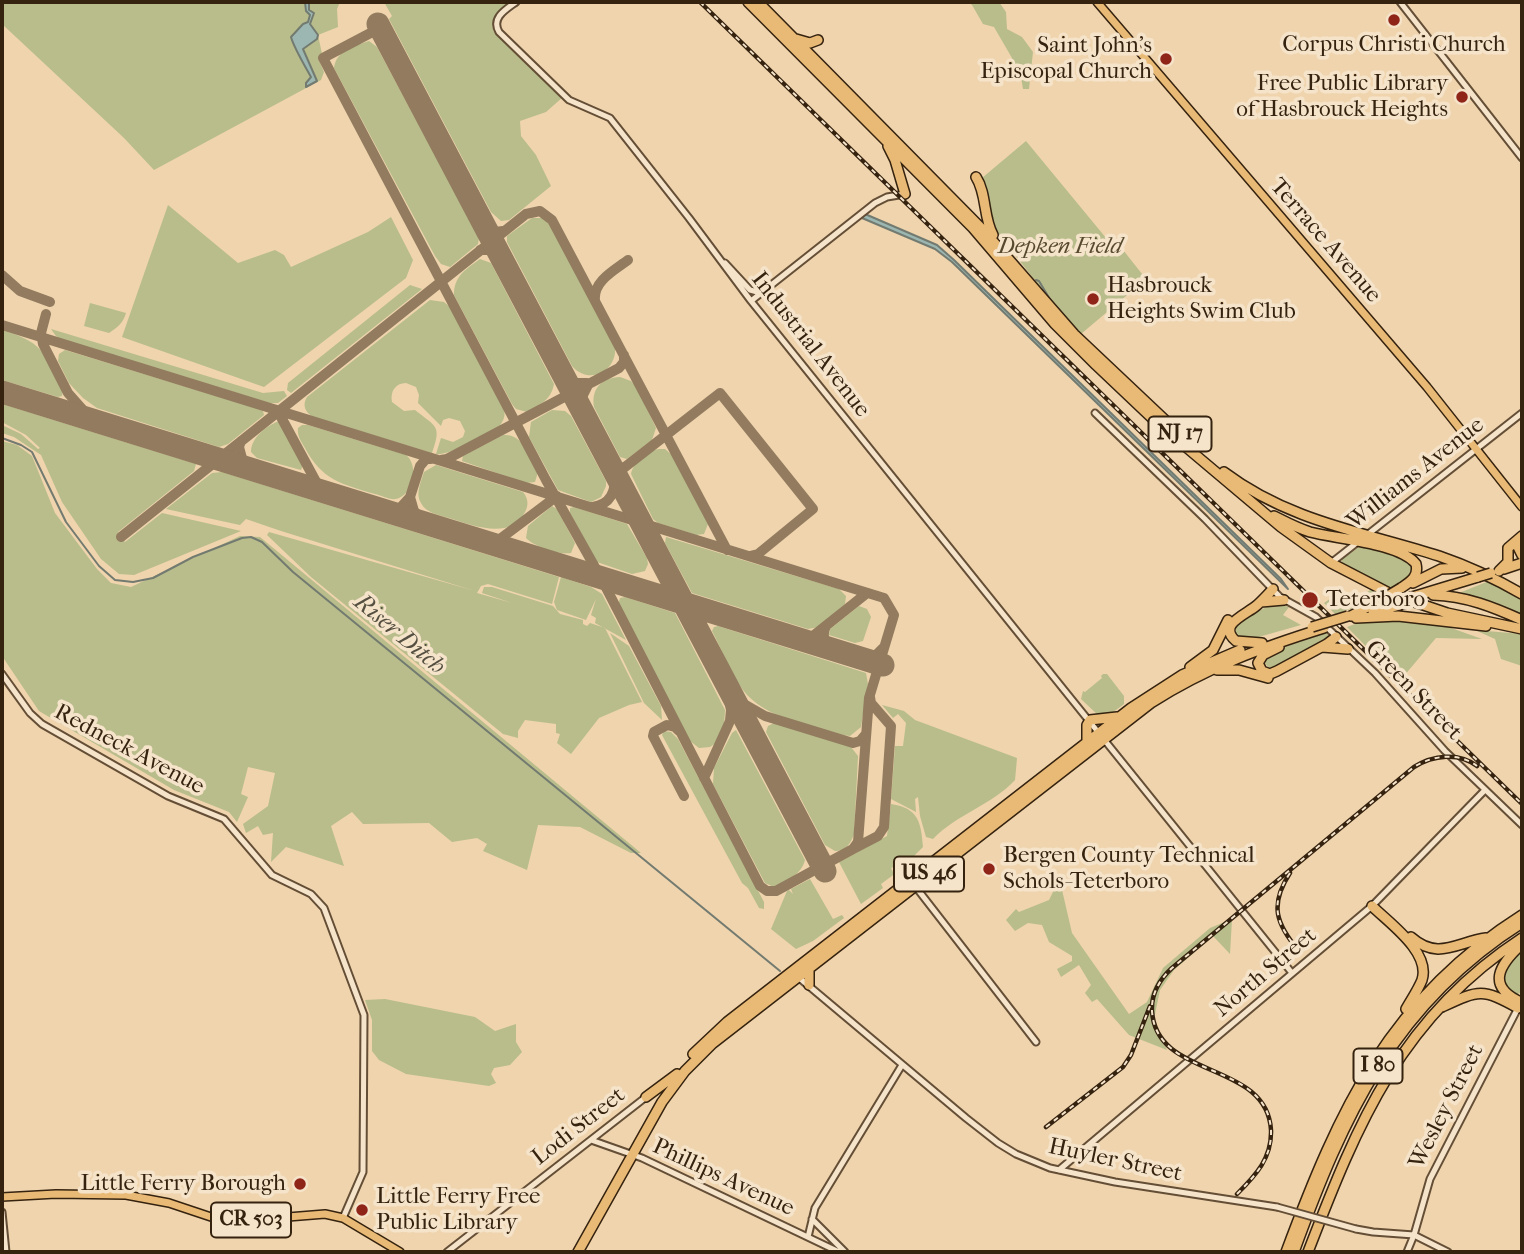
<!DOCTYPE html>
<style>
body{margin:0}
#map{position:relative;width:1524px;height:1254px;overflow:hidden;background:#efd4ad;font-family:"IM FELL French Canon",serif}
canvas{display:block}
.frame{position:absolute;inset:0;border:4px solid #35220f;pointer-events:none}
</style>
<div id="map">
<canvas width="1524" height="1254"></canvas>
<div class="frame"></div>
</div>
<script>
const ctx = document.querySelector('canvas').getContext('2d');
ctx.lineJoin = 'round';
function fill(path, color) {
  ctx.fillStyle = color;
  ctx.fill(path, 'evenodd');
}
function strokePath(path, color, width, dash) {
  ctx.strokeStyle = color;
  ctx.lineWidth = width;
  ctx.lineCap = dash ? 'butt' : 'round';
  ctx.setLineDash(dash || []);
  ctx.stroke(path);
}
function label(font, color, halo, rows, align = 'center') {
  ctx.font = font + ' "IM FELL French Canon",serif';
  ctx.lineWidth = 7;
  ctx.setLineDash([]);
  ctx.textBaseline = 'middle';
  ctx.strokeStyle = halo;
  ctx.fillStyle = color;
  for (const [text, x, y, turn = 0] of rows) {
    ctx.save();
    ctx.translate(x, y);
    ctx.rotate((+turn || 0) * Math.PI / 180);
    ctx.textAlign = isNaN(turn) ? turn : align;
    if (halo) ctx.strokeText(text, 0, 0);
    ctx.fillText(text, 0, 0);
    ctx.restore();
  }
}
fill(new Path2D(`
 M2 2H340L337 9 338 27 318 35 322 54 318 58 324 72 321 80 154 170 124 138 2 24Z
 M384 2H514L495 16 493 30 563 97 546 112 520 121 521 136 536 155 551 186 509 220 501 221 491 212 389 19 392 16Z
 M968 2H999L1006 12 1007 29 1022 37 1033 52 1029 89H1023L1020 71 1010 74 1012 58 994 27 983 24 972 5Z
 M369 41 377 47 479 238 478 244 450 267 441 264 435 256 334 68C336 51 353 46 369 41Z
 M1026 141 1111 244 1116 241 1146 279 1081 334 1050 300 991 224 982 178Z
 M168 205 238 263 275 250 284 255 291 267 368 232 391 217 413 260 406 278 264 387 122 337Z
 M532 218H542L549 223 615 346C618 371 589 386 572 366L507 242V236Z
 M480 259 491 263 554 384C551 400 541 404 527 412L516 409 512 404 454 295C454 276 465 270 480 259Z
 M410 285 422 289 291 393 287 390 288 383Z
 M430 300 444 302 451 308 504 408C505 414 505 418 501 424 495 434 447 456 436 454L441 438 453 442 463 437 465 431 460 421 449 418 443 420 441 426 418 403 419 395 416 387 406 383C395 383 390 392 392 402L404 411 415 410C436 427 442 425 432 453L313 417C305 412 302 405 307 397Z
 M90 303 126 313C123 323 118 327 109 333L84 326Z
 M51 329 263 393 284 391 287 396 278 403H270L61 339 56 336Z
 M2 330C45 343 44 353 63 391L62 396 58 397 2 380Z
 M65 350 259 409 263 411 264 415 228 444 219 447 97 408 83 398 69 383 58 361 59 354Z
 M620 377 631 381 636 386 656 428 652 440 627 459 620 457 594 407C591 388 602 378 620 377Z
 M2 404 196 464 194 471 118 532 125 542 162 513 241 531 134 575 119 574 101 559 62 502 41 455 14 437 2 433V425L21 434 38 449 40 448 26 435 2 422Z
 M552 410 565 411 571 416 606 481V486L601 497 591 502 558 490 529 437 531 422Z
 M279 421 303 465 301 470 257 458 251 452C251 438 266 426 279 421Z
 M302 425H308L406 455C419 465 414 495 396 499 389 500 381 495 375 494 341 484 322 480 305 448 301 441 297 436 298 428Z
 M503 435C523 433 530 457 538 472L535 482 526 483 462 461 463 456Z
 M2 441 17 445 32 456 55 513 97 569 111 583 131 587 240 536 260 537 641 853H631L580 827 538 825 527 870 483 851 487 844 477 838 452 842 429 823 363 824 352 812 331 826 344 866 286 847 271 862 273 833 263 835 258 826 246 833 243 824 268 806 275 773 248 767 241 794 248 797 237 822 229 812 174 790 39 711 2 656Z
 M659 449H665L673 456 708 524 704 534 696 535 658 523 653 519 631 474C633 463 647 451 659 449Z
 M436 465 523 492C528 498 529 505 525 512 511 541 471 525 449 518 439 515 426 513 421 503 415 494 421 482 424 472Z
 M222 472 559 577 552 604 488 584 481 586 477 593 512 603 482 593 484 587H492L553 606 560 614 583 620V624L587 626 590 623 605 628 642 702 629 705 599 718 571 754 557 743 560 734 556 733V724L525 720 518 731V738L503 734 311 577 267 535 269 532 475 591 281 531 246 519 240 525 166 509 212 473Z
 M552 506 557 509 575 543 571 553C558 555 535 547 526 538L528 526Z
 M574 507 627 524 647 558 648 564 645 571 632 574 597 562 570 513V508Z
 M666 537 839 589 846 596 845 604 819 627 808 629 692 593 665 543Z
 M1362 545 1399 555 1414 567 1410 578 1391 590 1341 565 1342 559Z
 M561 577 591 587 602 594 626 640 595 623 596 618 591 615 596 599 586 620 557 610 554 602Z
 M1489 581 1506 588 1522 600V615L1478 597 1459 593Z
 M1372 589 1383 593 1368 603 1335 614 1324 603 1334 596 1344 606Z
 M625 597 675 613 725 710 724 727 716 743 710 747 699 748 690 741 618 605 620 598Z
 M1275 603 1289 607 1283 615 1301 625 1248 640 1236 636 1234 628 1238 621Z
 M859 606 867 609 871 617 863 641 855 643 829 635 830 629Z
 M1403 619 1440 624 1482 639 1436 638 1403 677 1398 679 1347 627 1366 620Z
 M718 626 866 673 868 684 861 727 850 736 843 735C810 725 765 719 743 690 730 673 722 650 712 631L714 627Z
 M1475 630 1522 634V666L1501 659 1495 639Z
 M1329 632 1328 637 1281 665 1269 668 1264 662 1265 657 1292 644Z
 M610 633 629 646 661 706 662 720 644 703Z
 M1103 674H1107L1124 696V704L1108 716H1099L1081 699 1083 691 1085 692 1102 678 1101 676Z
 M882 705 904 711 915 720 1017 758 1015 780C992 805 957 814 933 839L926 837 920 816 918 797 915 799 916 812 891 799 895 746H903L906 723 898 714 893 718Z
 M774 723 851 747 858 756 854 834C851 843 846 851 835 851L825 845 766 732 768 726Z
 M736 730 805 860C801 875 788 880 774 887L765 883 713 784 714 768 732 733Z
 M664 731 671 732 678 739 764 902V909L759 908 748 888 742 883 662 735Z
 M891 804C919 808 921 823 923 847L901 869 899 865 891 868 893 872 900 870 881 884 883 888 861 904 839 862 887 836Z
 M1059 877 1072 933 1129 1014 1147 1002 1163 968 1210 928 1232 919 1230 954 1213 936 1174 970 1160 990 1154 1019 1167 1050 1129 1035 1097 999 1092 1002 1085 993 1091 985 1079 965 1061 977 1057 969 1072 961V956L1049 942 1042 925 1028 923 1015 931 1006 920 1016 909 1019 912 1049 900 1053 892 1047 882Z
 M810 879 833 919 842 915 844 918 813 941 796 949 771 929 787 891 789 890 793 894 791 889Z
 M1522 950V992L1514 996C1495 981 1503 960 1522 950Z
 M385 999 475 1017 495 1031 516 1024V1042L522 1052 510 1065 494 1068 491 1074 496 1083 489 1086 406 1074 379 1060 372 1051V1020L365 1000Z`), '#b8bd8b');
const water = new Path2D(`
 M305 2H309V10L314 13 310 24 318 35 317 39 303 49 317 81 306 87V83L311 77C305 66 294 48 291 37L303 24 308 22 310 15 306 11Z
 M865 214 937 245 954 260 1281 579 1288 589 952 262 935 249 862 218Z`);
fill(water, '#9cb7b2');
strokePath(water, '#737b71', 2);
strokePath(new Path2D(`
 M1036 280 1039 281 1051 301
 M2 438 21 445 32 452 66 522 99 566 115 580 133 582 153 578 193 557 242 538 251 537 262 542 293 572 780 971`), '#737b71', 2);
strokePath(new Path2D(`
 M485 226 495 232 503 231
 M480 250H491L501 256
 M2 275 20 291 50 302
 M595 300C593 281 615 270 628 260
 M46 314 41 333 43 344 68 393 84 411 111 426
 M2 325 884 598 894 615 869 698 858 842 853 849 776 891H767L760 886 601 578 546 480 323 58 380 28
 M562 374 574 383H587
 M274 410 281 417 321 491
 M582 411 581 399 588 385
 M241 441 239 447 243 462 253 470
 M204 455 223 454
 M441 460 447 459 619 368 624 362V355
 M610 463 619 468 625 467 720 393 813 509 758 554 750 556
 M593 507C611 504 615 492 616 474
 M385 511 400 508 410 497
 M425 523 414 511 410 497 420 466 426 459H431
 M121 537 526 214 540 211 552 220 727 550
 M649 538 652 529H657
 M482 541 500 539 557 496
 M826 626C821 636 825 643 833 649
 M795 638 813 636 867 593
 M862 658 876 655 883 648
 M728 687 744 704 765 716 853 743 860 741 866 734
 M679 731 675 727 667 725 654 732 653 736 684 796
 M704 778 730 721 731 710 727 688
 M853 849 878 836 884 827 891 726 871 703 870 697`), '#927b5e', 10);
strokePath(new Path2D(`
 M378 24 825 871
 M2 392 883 665`), '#927b5e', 23);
const minor = new Path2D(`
 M516 2C505 10 491 18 499 32L569 100 610 118 689 218 751 301 1292 973
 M1400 2 1522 158
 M725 263 750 290 761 293
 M751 301 875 203 887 197 905 194
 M1095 413 1205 519 1280 597 1316 617 1375 673 1445 751 1522 825
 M1367 535 1522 413
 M1331 563 1359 541
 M2 674 30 713 42 724 168 796 224 819 272 875 311 894 324 908 364 1015 363 1172 343 1218
 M915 886 1036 1042
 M797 976 966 1118 998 1143 1016 1154 1050 1168 1115 1182 1277 1207
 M591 1140 642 1158 839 1252
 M1059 1170 1372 906 1485 790
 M2 1212 6 1252
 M812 1219 845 1252
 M1356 1229 1373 1232 1414 1235 1448 1252
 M808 1237 815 1208 902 1065
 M447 1252 646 1097
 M1407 1252 1414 1235 1430 1179 1518 1008`);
const major = new Path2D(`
 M1097 2 1427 387 1522 507
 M2 1197 56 1194 126 1195 169 1203 226 1222 325 1214 343 1218 400 1252`);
const highway = new Path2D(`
 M748 2 973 228 1055 324 1096 365 1154 420 1281 527 1331 563 1391 594 1447 613 1522 629
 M758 2 984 231 1074 334 1182 436
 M796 39 810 43 818 40
 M888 146 895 160 905 194
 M976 177C987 194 983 217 993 235
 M1224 472C1289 521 1363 532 1439 556 1468 566 1496 579 1522 594
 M1274 516C1286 522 1297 528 1310 532 1336 539 1400 543 1416 564 1419 577 1410 582 1401 588
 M1522 538 1518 547 1522 555
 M1504 569 1522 563
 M1499 571 1508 562V548L1522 536
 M1413 583 1441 569 1462 568
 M1433 595C1466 596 1493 607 1522 620
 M1412 597 1478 577
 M1261 602 1284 600
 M1373 613 1406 603
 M1351 616 1386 597
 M1356 618 1398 616 1486 626
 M1262 643 1236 641C1217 625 1245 615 1256 606 1262 601 1267 595 1273 589
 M1279 647 1263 655 1258 663 1262 671 1270 674 1277 671 1327 644 1336 637
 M1322 647 1348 649
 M1190 667 1213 650 1228 620
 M1217 670H1239L1268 678
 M1087 741V725L1090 720 1117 717
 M1372 906C1389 923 1431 952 1422 980 1418 990 1411 1000 1406 1009
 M1411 937C1438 961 1457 942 1486 938
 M809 985V968
 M1521 1002C1485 986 1500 964 1522 944
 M1442 1007C1479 990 1482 988 1518 1008
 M693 1054 727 1022 1131 708 1182 675 1240 650
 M646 1097 677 1074
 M578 1252 662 1102 685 1071 712 1044 1151 703C1205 668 1263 647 1324 628
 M1286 1252C1339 1110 1389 999 1522 915
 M1294 1252C1344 1115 1394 1004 1522 923
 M1308 1252C1358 1122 1401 1017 1522 938`);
strokePath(minor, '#644e36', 9);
strokePath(major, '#35220f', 10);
strokePath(highway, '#35220f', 12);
strokePath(minor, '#f5e3ca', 5);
strokePath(major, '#e8ba76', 7);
strokePath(highway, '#e8ba76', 9);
const rail = new Path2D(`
 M700 2 1522 804
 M1290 873C1269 905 1276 924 1299 951
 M1046 1127 1123 1067 1131 1055 1150 1006
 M1237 1194C1256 1175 1272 1158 1271 1130 1267 1060 1156 1080 1152 1011 1151 994 1160 979 1172 968L1414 767C1433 755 1459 752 1477 766`);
strokePath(rail, '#35220f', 4.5);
strokePath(rail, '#f5e3ca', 2, [5]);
const minorBridge = new Path2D(`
 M1277 1207 1356 1229`);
const highwayBridge = new Path2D(`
 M1478 577 1491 573
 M1386 597 1401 588
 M1400 601 1412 597
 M1312 627 1348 616`);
strokePath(minorBridge, '#644e36', 9, []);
strokePath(highwayBridge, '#35220f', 12, []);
strokePath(minorBridge, '#f5e3ca', 5);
strokePath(highwayBridge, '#e8ba76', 9);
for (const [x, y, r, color] of [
 [1394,20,7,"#8f2418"],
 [1166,59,7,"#8f2418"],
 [1462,97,7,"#8f2418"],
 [1093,299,7,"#8f2418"],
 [1310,600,9,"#8f2418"],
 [989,869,7,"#8f2418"],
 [300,1184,7,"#8f2418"],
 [362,1210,7,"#8f2418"]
]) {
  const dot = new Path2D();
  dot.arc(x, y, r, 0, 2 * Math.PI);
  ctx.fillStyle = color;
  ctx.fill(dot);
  strokePath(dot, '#f5e3ca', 2.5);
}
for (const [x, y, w] of [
 [1180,434,63],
 [929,874,70],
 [1378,1066,49],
 [251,1220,80]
]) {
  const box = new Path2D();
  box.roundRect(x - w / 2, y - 17.5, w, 35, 5);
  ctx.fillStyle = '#f5e3ca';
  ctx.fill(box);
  strokePath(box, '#35220f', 2);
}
label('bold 21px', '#35220f', null, [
 ["NJ 17",1180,434],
 ["US 46",929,874],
 ["I 80",1378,1066],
 ["CR 503",251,1220]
]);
label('23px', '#35220f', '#f5e3ca', [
 ["Corpus Christi Church",1394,45,"center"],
 ["Saint John's",1152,46,"right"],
 ["Episcopal Church",1152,72,"right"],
 ["Free Public Library",1448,84,"right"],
 ["of Hasbrouck Heights",1448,110,"right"],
 ["Hasbrouck",1107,286],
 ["Heights Swim Club",1107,312],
 ["Teterboro",1326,600],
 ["Bergen County Technical",1003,856],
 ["Schols-Teterboro",1003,882],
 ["Little Ferry Borough",286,1184,"right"],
 ["Little Ferry Free",376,1197],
 ["Public Library",376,1223]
], 'left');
label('23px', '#35220f', '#f5e3ca', [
 ["Terrace Avenue",1325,241,49],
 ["Industrial Avenue",810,345,52],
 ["Williams Avenue",1416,474,-38],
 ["Green Street",1413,691,46],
 ["Redneck Avenue",129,750,28],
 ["North Street",1266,973,-40],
 ["Wesley Street",1447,1107,-63],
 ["Lodi Street",579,1127,-38],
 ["Huyler Street",1115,1161,12],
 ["Phillips Avenue",723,1178,25]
]);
label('italic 23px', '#56492e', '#f5e3ca', [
 ["Depken Field",1060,247]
]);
label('italic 24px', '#544f40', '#f5e3ca', [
 ["Riser Ditch",399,635,40]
]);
</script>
